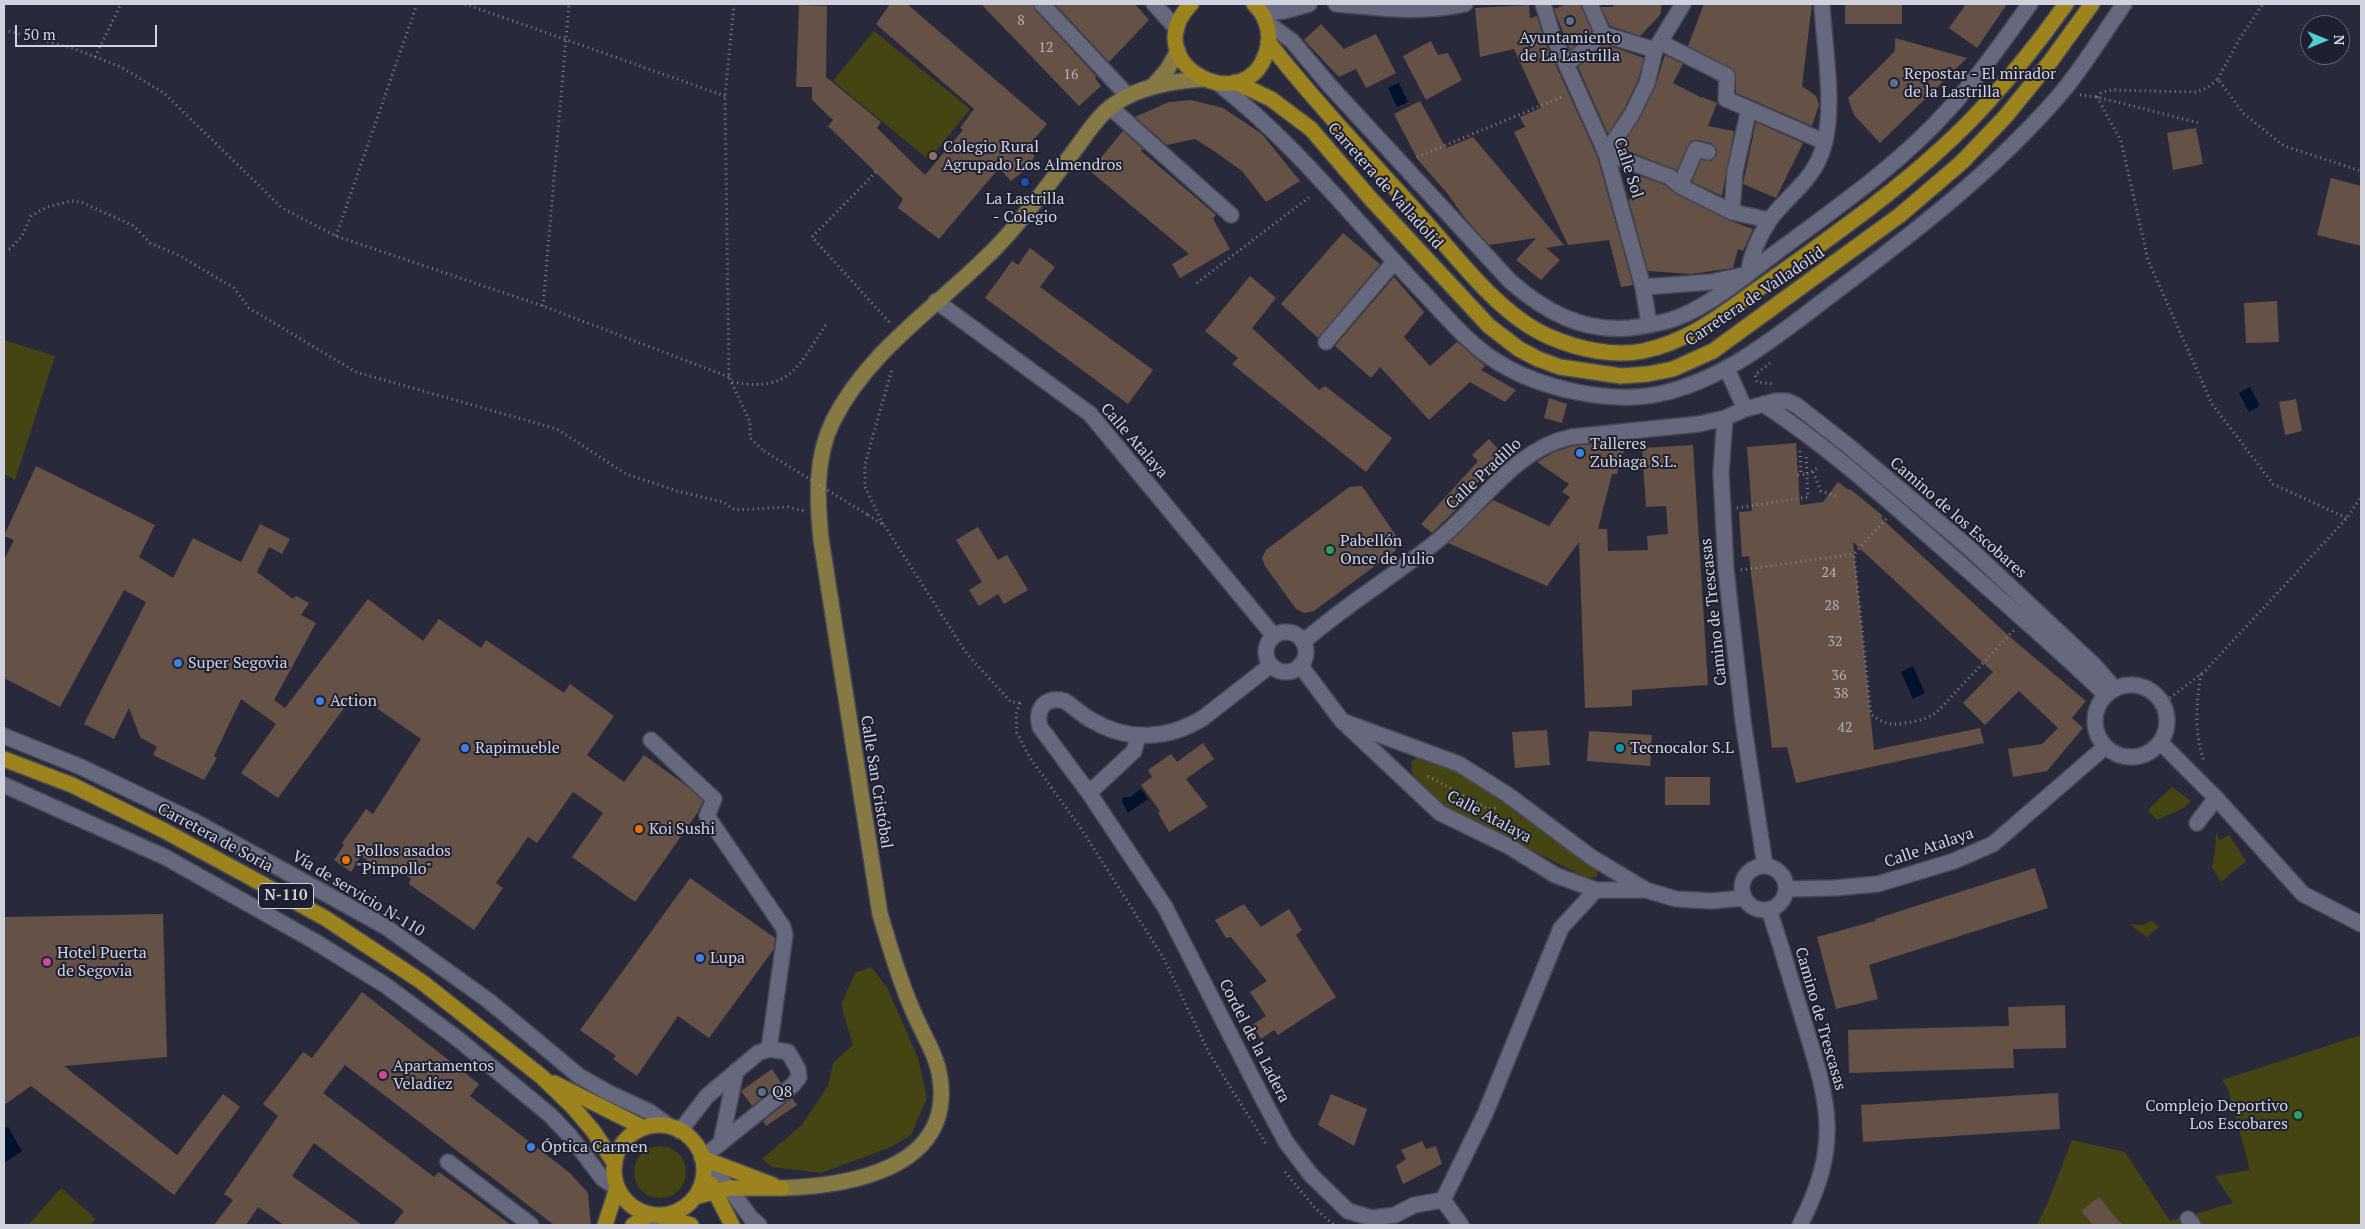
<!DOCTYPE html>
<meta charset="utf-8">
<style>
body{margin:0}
#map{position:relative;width:2365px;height:1229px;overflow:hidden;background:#282a3b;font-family:"PT Serif",serif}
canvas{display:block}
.frame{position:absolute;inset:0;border:5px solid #d0d2dd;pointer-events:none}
.north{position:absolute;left:2300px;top:15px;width:50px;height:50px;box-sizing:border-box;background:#1e2031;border:1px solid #656776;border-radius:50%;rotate:90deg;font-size:14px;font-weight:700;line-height:20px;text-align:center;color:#d0d2dd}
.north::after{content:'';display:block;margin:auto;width:18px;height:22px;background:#52cdcf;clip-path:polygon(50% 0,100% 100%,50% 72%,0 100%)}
.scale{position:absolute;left:15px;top:25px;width:142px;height:22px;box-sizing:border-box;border:2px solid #d0d2dd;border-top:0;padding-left:6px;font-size:15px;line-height:18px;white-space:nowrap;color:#d0d2dd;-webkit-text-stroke:4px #1e2031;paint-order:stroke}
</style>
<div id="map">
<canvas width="2365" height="1229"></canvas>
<div class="frame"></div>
<div class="north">N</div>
<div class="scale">50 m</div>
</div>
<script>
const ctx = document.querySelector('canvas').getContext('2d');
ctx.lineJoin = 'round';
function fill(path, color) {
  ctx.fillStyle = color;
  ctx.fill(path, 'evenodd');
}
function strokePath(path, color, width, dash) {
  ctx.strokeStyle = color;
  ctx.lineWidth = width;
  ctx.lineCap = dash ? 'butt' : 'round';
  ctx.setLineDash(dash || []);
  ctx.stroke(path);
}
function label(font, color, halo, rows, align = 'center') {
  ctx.font = font + ' "PT Serif",serif';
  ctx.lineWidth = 4;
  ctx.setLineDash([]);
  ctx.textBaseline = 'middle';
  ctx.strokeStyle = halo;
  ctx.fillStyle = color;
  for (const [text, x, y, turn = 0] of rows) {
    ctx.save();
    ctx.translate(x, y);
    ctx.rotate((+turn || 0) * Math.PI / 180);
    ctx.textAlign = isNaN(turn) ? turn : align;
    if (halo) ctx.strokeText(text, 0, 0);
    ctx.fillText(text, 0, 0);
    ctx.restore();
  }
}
fill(new Path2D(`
 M874 31 970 109 929 160 833 81Z
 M4 340 55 356 15 480 4 474Z
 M1418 757 1459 769 1597 865V877L1587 878 1444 806 1414 776 1411 769 1412 761Z
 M2172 787 2191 801C2182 812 2169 813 2157 820L2148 810Z
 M2216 832 2220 840 2229 835 2246 861 2221 882 2212 867 2215 852Z
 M2151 921 2159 927 2147 937 2129 924 2143 925Z
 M871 967 887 987 918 1058 927 1098 911 1135 891 1147 821 1173 773 1167 762 1159 802 1125 828 1086 833 1063 853 1045 841 1005 855 973Z
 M2361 1035V1225H2037L2049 1200 2072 1140 2125 1152 2170 1221 2233 1203 2215 1176 2250 1170 2228 1089 2222 1080Z
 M634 1172a26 26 0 1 1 52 0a26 26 0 1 1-52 0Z
 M61 1188 96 1219 90 1225H28Z`), '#444512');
fill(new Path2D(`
 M1399 83 1408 102 1397 107 1388 88Z
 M2250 387 2260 406 2249 412 2239 393Z
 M1913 666 1925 693 1913 699 1901 672Z
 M1141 789 1148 799 1128 813 1122 802 1123 797H1130Z
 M8 1127 22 1151 4 1163V1129Z`), '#00122c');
fill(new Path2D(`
 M890 4H907L1047 124 1026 149 1035 156 1024 171 1011 181 999 168 939 239 898 208 903 199 828 126 833 120 812 100V87H796L799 5 827 6 826 77 881 122 877 128 925 175 963 130 960 128 974 109 876 24Z
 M981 4H1033L1035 10 1096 76 1095 78 1101 86 1079 106Z
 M1055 4H1135L1149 20 1109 62Z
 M1567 4H1578L1581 6 1592 31 1570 50 1554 9Z
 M1614 4H1662L1660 15 1640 36 1610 26 1601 7H1613Z
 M1704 4H1812L1802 86 1816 96 1819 105 1812 126 1736 93 1735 71 1688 46Z
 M1845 4H1902V24H1845Z
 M1966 4H2007L1977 48 1949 28Z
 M1529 5 1530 18 1537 16 1543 37 1597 156 1633 285 1621 287 1609 240 1568 245 1514 132 1525 127 1520 117 1541 108 1514 49 1480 57 1475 8Z
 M1321 24 1344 49 1376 34 1396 73 1366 88 1356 69 1339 77 1304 40Z
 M1895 38 1967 58 1880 143 1854 115 1848 98 1895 51Z
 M1431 41 1438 55 1448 53 1462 80 1426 100 1403 56Z
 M1605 44 1644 58 1638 80 1624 109 1608 134 1578 67Z
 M1665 55 1683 64 1673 83 1702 98V97L1717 103 1708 126 1734 131 1722 196 1692 182 1701 160 1711 161 1717 155V149L1711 143 1698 140 1690 142 1677 170 1620 148 1640 118 1655 87Z
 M1191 100 1223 108 1262 134 1300 181 1266 202 1242 171 1214 151 1195 139 1167 145 1135 117 1169 102Z
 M1420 101 1446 148 1473 137 1564 245 1546 248 1560 260 1541 280 1516 260 1536 238 1489 245 1465 218 1447 193 1418 160 1394 114Z
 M1756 122 1803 143 1776 198 1743 184Z
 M2196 128 2203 164 2173 170 2167 133Z
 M1123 131 1144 150H1140L1216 215 1213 219 1230 249 1180 278 1172 264 1189 254 1090 171Z
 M1640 176 1665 185 1676 194 1728 220 1753 229 1743 251 1738 249 1733 268 1691 274 1648 271 1629 201Z
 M2331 178 2361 186V246L2317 235Z
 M1343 233 1380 264 1318 338 1281 304Z
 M1030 248 1055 267 1040 287 1153 370 1128 404 985 298 1012 261 1018 265Z
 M1250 276 1276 298 1252 328 1319 390 1325 386 1392 438 1366 472 1232 364 1238 358 1205 331Z
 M1394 277 1424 312 1404 337 1430 366 1457 342 1485 366 1481 370 1516 390 1505 402 1470 382 1429 420 1380 367 1371 378 1335 346Z
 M2277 301 2279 342 2246 343 2244 303Z
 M1549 398 1567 404 1562 423 1544 418Z
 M2296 399 2302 431 2285 435 2279 402Z
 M1489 439 1505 457 1471 489 1475 491 1432 533 1421 524 1478 461 1472 455Z
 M1604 443 1626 444 1617 474H1612L1598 529H1607L1608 551 1648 550 1647 536 1668 534 1666 506 1646 507 1642 448 1693 445 1708 685 1632 690V706L1585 708 1579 542 1547 586 1448 543 1493 500 1549 526 1570 497 1562 492 1569 484 1537 462 1554 452 1573 446Z
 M1796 443 1800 505 1823 502 1838 482 1849 490 1850 489 1883 516 1881 518 2010 637 2086 701 2072 718 2083 728 2047 771 2013 777 2008 749 2042 744 2058 728 2019 691 1985 725 1963 703 1993 672 1853 542 1874 750 1980 728 1984 743 1796 783 1787 747 1772 748 1749 556 1742 557 1739 512 1752 511 1747 447Z
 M36 466 155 525 139 557 173 578 193 538 241 562 260 524 290 539 282 554 269 547 257 572 293 599 296 596 309 603 301 615 316 623 274 700 285 708 368 599 423 641 439 619 481 648 486 640 564 693 570 684 614 716 587 755 624 782 644 755 687 786 703 801 698 812 635 902 572 857 603 813 573 792 537 843 528 837 496 883 503 888 474 930 409 884 411 879 394 866 381 870 361 856 351 872 334 860 344 845 342 843 366 809 373 814 421 739 355 693 278 798 241 773 276 724 241 699 214 756 217 758 204 780 153 755 157 747 140 737 129 708 114 739 84 724 146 602 124 590 60 707 4 678V560L14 540 4 536Z
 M1362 486 1397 537 1399 543 1395 551 1314 611 1304 613 1296 609 1265 566 1262 558 1266 550 1349 487Z
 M978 527 998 560 1007 555 1028 590 1004 604 998 594 979 606 969 590 982 582 956 540Z
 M1547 730 1550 765 1515 768 1512 732Z
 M1589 731 1652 735 1650 766 1587 761Z
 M1203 743 1214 759 1186 779 1208 807 1169 832 1158 813 1160 811 1141 785 1152 777 1148 770 1171 754 1177 762Z
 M1665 777H1710V805H1665Z
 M2035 868 2048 908 1869 965 1878 999 1836 1009 1817 937 1875 921V919Z
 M690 878 775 938 774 949 709 1038 678 1016 637 1076 613 1059 616 1056 580 1030Z
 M1244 904 1261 927 1289 909 1302 930 1296 935 1336 997 1278 1035 1274 1030 1261 1039 1252 1025 1266 1016 1250 992 1267 981 1231 937 1226 938 1215 920Z
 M163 914 167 1057 64 1066 177 1155 223 1094 240 1107 174 1195 31 1086 4 1105V917Z
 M362 992 479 1084 470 1096 570 1173 588 1193 591 1225H554L345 1065 323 1093 434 1177 439 1172 511 1225H393L404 1211 314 1143 292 1176 362 1225H284L258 1207 246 1225H214L233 1200 224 1194 278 1116 263 1104 303 1052 312 1058Z
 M2065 1005 2066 1048 2013 1049 2014 1068 1849 1073 1848 1030 2009 1026 2008 1007Z
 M772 1069 781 1083 752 1106 741 1091Z
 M2058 1093 2060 1129 1863 1142 1861 1105Z
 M1331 1094 1367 1109 1354 1146 1318 1125Z
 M792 1098 797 1105 766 1126 763 1121Z
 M1422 1141 1426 1149 1436 1146 1442 1164 1403 1184 1396 1166 1406 1159 1401 1150Z
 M2099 1197 2122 1225H2093L2081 1211Z`), '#655146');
const minor = new Path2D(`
 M1042 4 1128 96
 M1154 4 1177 29
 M1336 4C1382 8 1419 14 1465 4
 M1543 4 1552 33 1606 153 1643 287 1649 324
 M1590 4 1603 34 1655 50
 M1683 4 1655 50 1647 83 1632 114 1606 153 1670 177 1680 186 1732 212 1769 220
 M1262 13 1284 11 1309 4
 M1266 22 1292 41 1330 86 1510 281C1544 311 1582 332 1629 328 1647 326 1668 322 1684 315 1719 299 1747 274 1778 251 1837 207 1900 164 1949 109 1979 76 2004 40 2030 4
 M1660 42 1727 76 1726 99 1825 142
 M1567 64 1603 34
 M1219 84C1295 143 1355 221 1422 291 1446 316 1469 345 1499 363 1542 389 1610 404 1659 394 1724 380 1776 337 1827 298 1911 235 1995 171 2063 91 2085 64 2104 33 2124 4
 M1110 107 1231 215
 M1680 186 1696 149 1708 152
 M1732 212 1735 171 1749 109
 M1643 287 1711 282 1748 274C1751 254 1758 238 1769 221 1784 199 1808 184 1819 159 1838 119 1824 48 1822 4
 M936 301 1090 414 1274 636
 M1326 342 1394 262
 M1727 369 1745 409
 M1763 404C1823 443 1877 491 1931 538 1990 590 2050 641 2106 695
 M1725 418 1721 472 1726 570 1743 721 1765 866
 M1266 652a20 20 0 1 1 40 0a20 20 0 1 1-40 0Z
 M1303 642C1345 605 1394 576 1437 541 1481 506 1514 449 1571 437L1699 424 1725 418 1745 409 1776 401H1787L1796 405 1846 444 1968 547 2094 665 2115 689
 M1271 665 1203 718C1169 739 1129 742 1093 721 1083 716 1074 707 1065 701 1045 696 1035 709 1040 727L1089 793 1165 907 1265 1103 1286 1142 1311 1175 1348 1211 1372 1218 1395 1215 1414 1205 1443 1200 1461 1225
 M1300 665 1342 721 1440 813 1510 847 1555 875 1596 890H1644
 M2095 721a36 36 0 1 1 72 0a36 36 0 1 1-72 0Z
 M1342 721 1459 764 1508 795 1591 857 1646 890 1676 899 1712 901 1743 898
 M4 736 81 767 194 821 386 927 489 1001 579 1076 609 1093 650 1112 669 1126
 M651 740 714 799 707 816 783 927 785 935 769 1049
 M2160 742 2216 798 2303 894 2361 924
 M4 785 165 857 314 941 385 985 458 1039 550 1115 570 1136 603 1179 617 1188
 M1089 793 1134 751 1138 736
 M2197 823 2216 798
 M1742 888a22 22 0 1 1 44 0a22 22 0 1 1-44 0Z
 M1786 889 1834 888 1878 884 1954 861 1993 844 2105 747
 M1769 910C1781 945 1791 981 1802 1016 1828 1101 1843 1141 1800 1225
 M680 1131 707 1096 758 1053 769 1049 788 1052 798 1069 799 1077 793 1085 702 1158 729 1188 751 1218 759 1225
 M721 1142 736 1071
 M448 1162 531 1225
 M1443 1200 1485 1114 1561 928 1596 890
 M650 1214 657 1225
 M2188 1219 2193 1225`);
const major = new Path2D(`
 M1153 86 1167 70 1178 51
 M782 1188C848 1186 954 1169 940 1078 937 1055 922 1033 913 1011 899 980 890 947 880 914L821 539C817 499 815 457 833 421 871 345 948 300 1003 240 1029 212 1051 181 1074 151 1087 134 1098 115 1116 103 1141 86 1173 81 1203 79`);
const highway = new Path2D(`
 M1191 4C1133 64 1251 125 1268 46 1271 31 1265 14 1254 4
 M1268 42C1316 103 1370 160 1422 218 1458 258 1500 316 1550 337 1578 349 1613 357 1643 351 1692 341 1729 309 1768 282 1844 228 1923 173 1986 104 2015 72 2041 39 2066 4
 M1235 82 1271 99 1311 129 1370 198 1489 326 1519 349 1538 359 1560 367 1621 376 1648 374 1673 369 1713 351 1900 215 1962 162 2005 117 2050 62 2092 4
 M4 759 72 785 163 830 325 918 422 982 542 1077 573 1107 594 1132 615 1164
 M554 1083 644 1128
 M614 1170a45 45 0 1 1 90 0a45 45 0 1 1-90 0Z
 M702 1158 773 1185
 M711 1184 732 1225
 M695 1197 729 1188H782
 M661 1216 691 1225
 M605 1225 617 1188
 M633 1225 650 1214`);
strokePath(minor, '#464856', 18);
strokePath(major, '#464856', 18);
strokePath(highway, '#464856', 18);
strokePath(new Path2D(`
 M465 4 725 96
 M734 4 725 96 729 377 750 422V438L764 451
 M4 30 75 49 121 67 164 93 282 208 336 236 543 306 729 377
 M95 57 121 4
 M2218 79 2240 38 2263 4
 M2080 95 2097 97 2199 123
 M2097 97 2121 141 2148 260 2212 404 2273 484 2347 518
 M2097 97 2102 92 2111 90 2196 92 2207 88 2218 79 2243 113 2284 146 2361 171
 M1417 157 1564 96
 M876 172 812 237 890 323
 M336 236 417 4
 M4 249H10L22 236 31 216 47 207 70 201 81 202 134 226 150 243 180 256 234 288 249 308 356 372 557 429 626 474 677 491 723 502 735 510 788 507 804 511
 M1197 283 1312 195
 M543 306 569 4
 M1770 363 1755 375 1757 382 1773 384
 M732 382C791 393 798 366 827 323
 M1800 451 1801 475
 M1813 472 1821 491 1836 496
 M1798 475 1807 474 1806 453
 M1737 508 1808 497 1807 474 1820 466
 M868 515 884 525 967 654 1011 702 1021 703
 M1886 519 1854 554 1871 714C1877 719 1885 724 1893 724 1907 724 1926 720 1937 712L2014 630
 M883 524 865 487V464L892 369
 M1741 570 1854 554
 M2201 674C2196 704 2194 733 2204 761
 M1020 703 1016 714 1017 733 1030 758 1080 827 1163 957 1209 1053 1266 1144
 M2162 704 2205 671 2347 518 2361 497
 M1428 776 1488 809 1496 808
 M1285 1172 1316 1209 1334 1225`), '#828491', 3, [1, 4]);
strokePath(minor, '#66697d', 15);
strokePath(major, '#877943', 15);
strokePath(highway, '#9d831d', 15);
strokePath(new Path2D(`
 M764 451 868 515`), '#828491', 3, [1, 4]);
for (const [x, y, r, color] of [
 [1570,21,5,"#5c6f8a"],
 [1894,83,5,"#5c6f8a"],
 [933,156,5,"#8d6e63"],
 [1025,182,5,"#1a4fb4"],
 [1580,453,5,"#3f7fe0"],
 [1330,550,5,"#2e9e5b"],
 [178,663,5,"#3f7fe0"],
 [320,701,5,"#3f7fe0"],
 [465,748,5,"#3f7fe0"],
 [1620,748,5,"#0f9aa8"],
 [639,829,5,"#e8710a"],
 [346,860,5,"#e8710a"],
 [700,958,5,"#3f7fe0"],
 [47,962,5,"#d1479c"],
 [383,1075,5,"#d1479c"],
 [762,1092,5,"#5c6f8a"],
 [2298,1115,5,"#2e9e5b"],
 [531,1147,5,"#3f7fe0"]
]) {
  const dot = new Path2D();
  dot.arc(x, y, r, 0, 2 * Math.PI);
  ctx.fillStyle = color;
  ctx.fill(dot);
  strokePath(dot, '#1e2031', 2);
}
label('14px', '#b5b2b7', null, [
 ["8",1021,21],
 ["12",1046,48],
 ["16",1071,75],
 ["24",1829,573],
 ["28",1832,606],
 ["32",1835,642],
 ["36",1839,676],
 ["38",1841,694],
 ["42",1845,728]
]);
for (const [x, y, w] of [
 [286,896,55]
]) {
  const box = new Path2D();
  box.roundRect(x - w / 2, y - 12.5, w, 25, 4);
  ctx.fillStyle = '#1e2031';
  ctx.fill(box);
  strokePath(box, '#d0d2dd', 1);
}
label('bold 15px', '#d0d2dd', null, [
 ["N-110",286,896]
]);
label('16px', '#d0d2dd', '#1e2031', [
 ["Ayuntamiento",1570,38,"center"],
 ["de La Lastrilla",1570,56,"center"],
 ["Repostar - El mirador",1904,74],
 ["de la Lastrilla",1904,92],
 ["Colegio Rural",943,147],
 ["Agrupado Los Almendros",943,165],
 ["La Lastrilla",1025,199,"center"],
 ["- Colegio",1025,217,"center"],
 ["Talleres",1590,444],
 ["Zubiaga S.L.",1590,462],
 ["Pabellón",1340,541],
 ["Once de Julio",1340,559],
 ["Super Segovia",188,663],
 ["Action",330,701],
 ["Rapimueble",475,748],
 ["Tecnocalor S.L",1630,748],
 ["Koi Sushi",649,829],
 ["Pollos asados",356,851],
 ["\"Pimpollo\"",356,869],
 ["Hotel Puerta",57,953],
 ["de Segovia",57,971],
 ["Lupa",710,958],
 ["Apartamentos",393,1066],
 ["Veladíez",393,1084],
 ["Q8",772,1092],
 ["Complejo Deportivo",2288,1106,"right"],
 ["Los Escobares",2288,1124,"right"],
 ["Óptica Carmen",541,1147]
], 'left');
label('16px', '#d0d2dd', '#1e2031', [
 ["Calle Sol",1628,168,72],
 ["Carretera de Valladolid",1385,186,48],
 ["Carretera de Valladolid",1755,297,-34],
 ["Calle Atalaya",1134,441,49],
 ["Calle Pradillo",1484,474,-43],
 ["Camino de los Escobares",1958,518,41],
 ["Camino de Trescasas",1714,612,-96],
 ["Calle San Cristóbal",876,782,81],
 ["Calle Atalaya",1489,817,28],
 ["Carretera de Soria",215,838,28],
 ["Calle Atalaya",1929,848,-19],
 ["Vía de servicio N-110",358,894,31],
 ["Camino de Trescasas",1820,1019,74],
 ["Cordel de la Ladera",1254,1041,63]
]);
</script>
